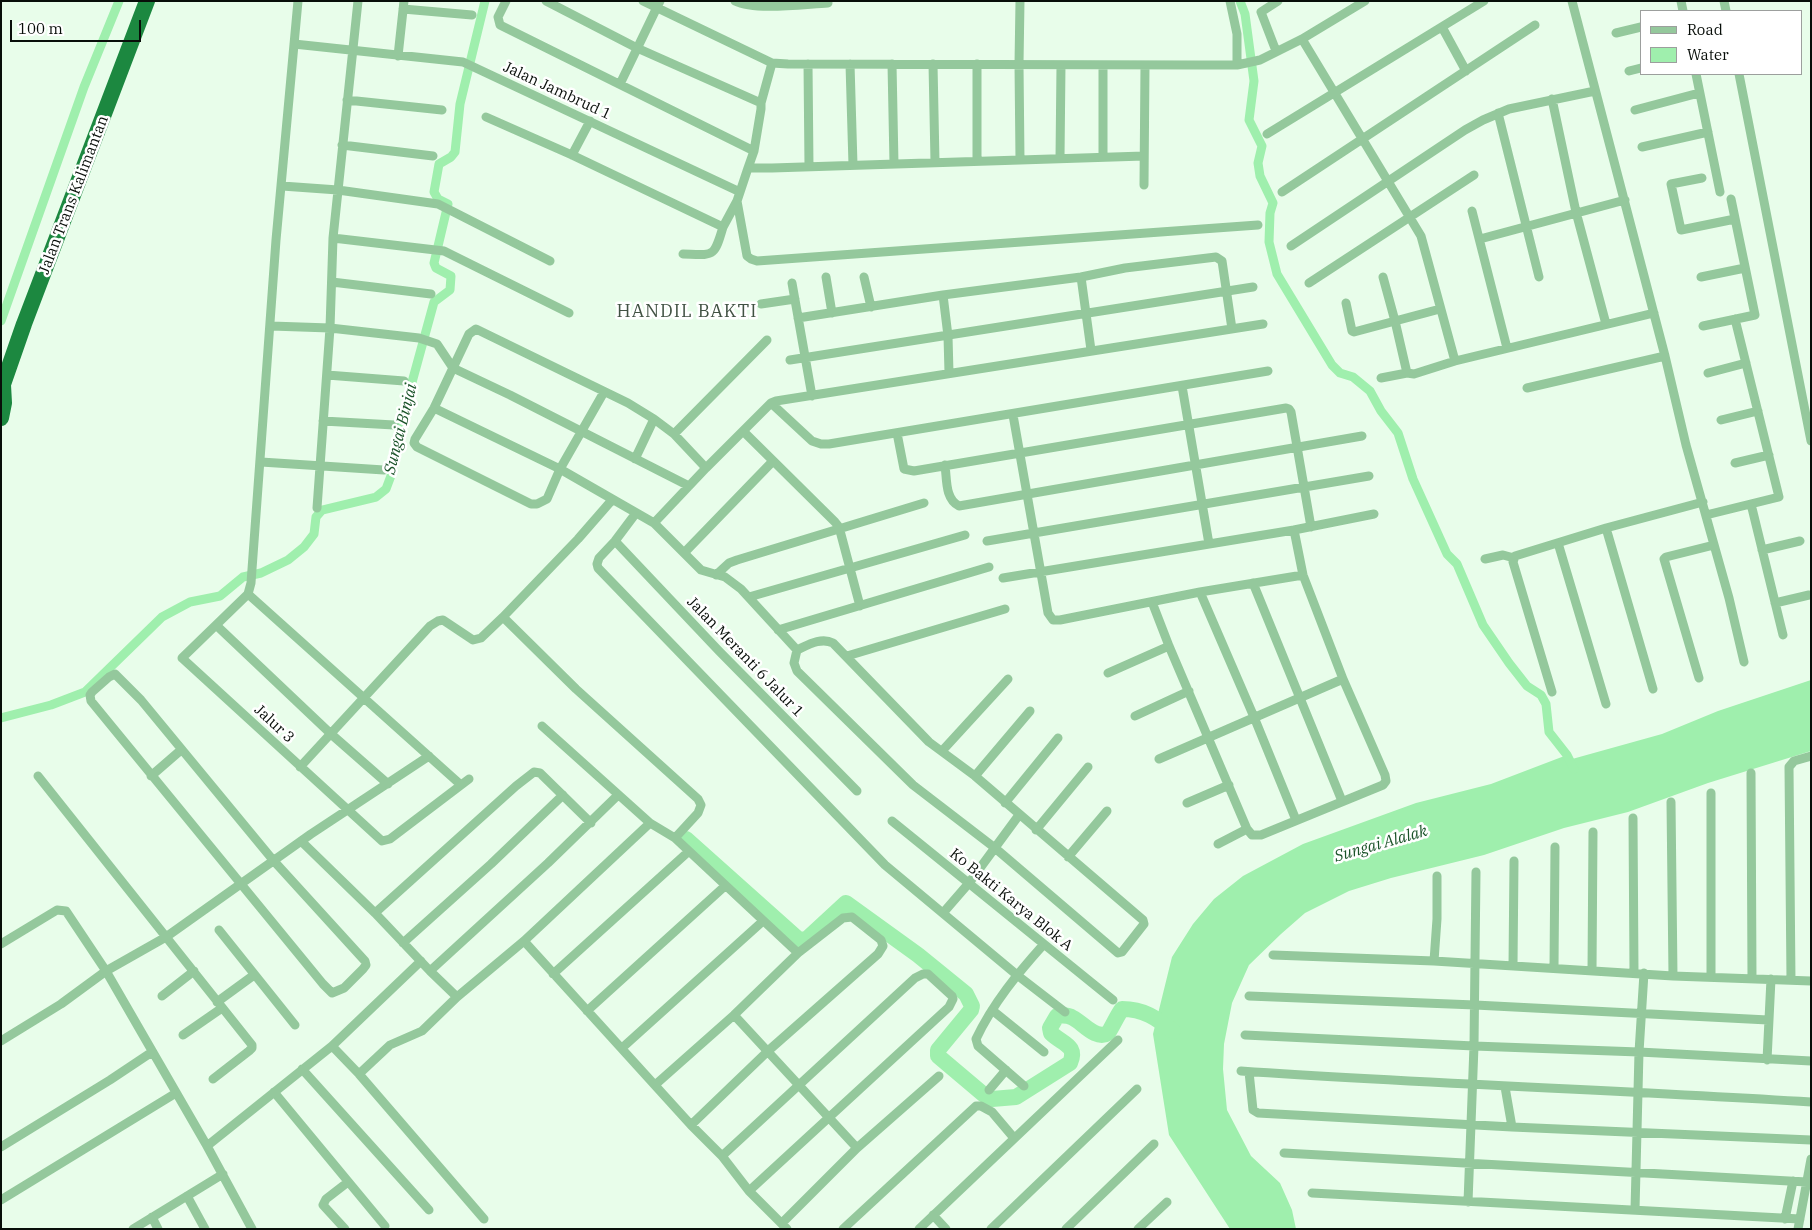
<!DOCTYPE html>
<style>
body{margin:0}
#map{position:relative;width:1812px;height:1230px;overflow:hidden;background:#e8fdea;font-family:"IBM Plex Serif",serif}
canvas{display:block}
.frame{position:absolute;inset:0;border:2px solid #080e09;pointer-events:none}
.legend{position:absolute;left:1640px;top:10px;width:162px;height:65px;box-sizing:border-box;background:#fff;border:1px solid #9c9f9d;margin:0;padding:6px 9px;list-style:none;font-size:15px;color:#080e09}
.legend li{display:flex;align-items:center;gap:10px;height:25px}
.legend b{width:25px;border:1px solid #9c9f9d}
.scale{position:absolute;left:10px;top:20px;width:131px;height:22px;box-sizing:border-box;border:2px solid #080e09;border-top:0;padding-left:6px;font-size:15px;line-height:18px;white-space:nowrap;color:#080e09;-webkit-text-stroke:4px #fff;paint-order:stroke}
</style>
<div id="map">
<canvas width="1812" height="1230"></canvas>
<div class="frame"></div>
<ul class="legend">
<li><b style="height:6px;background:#94c89c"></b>Road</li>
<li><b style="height:14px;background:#9fefad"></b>Water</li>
</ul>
<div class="scale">100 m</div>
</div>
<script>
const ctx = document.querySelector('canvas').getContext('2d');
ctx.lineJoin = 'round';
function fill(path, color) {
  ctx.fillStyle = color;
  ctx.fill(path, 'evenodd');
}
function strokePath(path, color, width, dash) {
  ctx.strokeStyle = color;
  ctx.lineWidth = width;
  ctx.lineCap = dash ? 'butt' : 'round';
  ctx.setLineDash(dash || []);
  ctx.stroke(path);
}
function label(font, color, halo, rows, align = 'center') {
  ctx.font = font + ' "IBM Plex Serif",serif';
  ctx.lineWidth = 5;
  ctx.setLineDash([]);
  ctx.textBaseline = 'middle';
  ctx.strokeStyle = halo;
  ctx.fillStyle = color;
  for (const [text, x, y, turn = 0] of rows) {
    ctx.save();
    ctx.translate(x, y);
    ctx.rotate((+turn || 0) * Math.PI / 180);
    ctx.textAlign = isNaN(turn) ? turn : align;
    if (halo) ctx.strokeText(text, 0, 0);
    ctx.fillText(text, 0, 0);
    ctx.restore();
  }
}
fill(new Path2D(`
 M1811 680V751L1708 783 1628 812 1564 828 1484 855 1391 878 1349 891 1305 913 1281 934 1249 965 1232 1003 1224 1044 1223 1069 1227 1110 1251 1156 1280 1183 1292 1210 1296 1229H1230L1169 1135 1153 1034 1172 957 1193 924 1214 899 1243 876 1303 844 1416 803 1491 784 1567 755 1565 761 1662 734 1718 711Z`), '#9fefad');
strokePath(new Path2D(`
 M1240 1 1245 14 1254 81 1249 120 1262 146 1258 163 1260 176 1273 203 1270 213 1269 242 1277 274 1332 365 1340 373 1353 377 1370 391 1381 411 1398 433 1413 479 1447 554 1457 564 1483 625 1509 663 1527 686 1541 695 1546 704 1549 732 1567 755 1574 769
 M1 321 84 87 119 1
 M1 718 51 705 85 692 162 617 190 602 220 596 243 577 261 573 288 560 304 547 314 534 316 517 322 510 376 497 386 489 392 473 400 426 434 302 450 290 451 276 436 268 434 263 448 204 438 199 434 192 439 164 451 157 455 152 460 104 485 1`), '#9fefad', 9);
strokePath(new Path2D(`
 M686 839 798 939 804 940 807 939 846 903 918 955 966 994 972 1006 971 1010 938 1050V1056L983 1094 992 1099 1016 1097 1070 1063C1078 1045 1062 1044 1051 1033L1050 1028 1057 1016C1062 1015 1068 1015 1073 1018 1082 1022 1096 1041 1108 1033 1110 1031 1118 1014 1122 1009 1144 1009 1156 1018 1173 1031`), '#9fefad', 16);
strokePath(new Path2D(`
 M298 1 276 240 251 583 248 594 182 658 382 841 390 839 469 779
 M506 1 498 17 500 25 754 151
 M546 1 637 48 761 103
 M643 1 772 63 788 64 1200 65H1237L1260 60 1302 39 1365 1
 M735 1C755 11 805 4 828 3
 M1020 1 1019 64 1020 160
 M1230 1 1237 34V65
 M1572 1 1665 356 1686 445 1729 598 1744 662
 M1681 1 1683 11
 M1724 1 1726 11
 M403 9 472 15
 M1442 27 1466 71
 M1616 33 1641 27
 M1302 39 1421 236 1455 361 1654 313
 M294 44 463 62 740 192
 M1276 51 1261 12 1278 1
 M398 56 404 1
 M772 63 761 103V109L754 151 748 168H772L1144 156
 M808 64 809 167
 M850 64 853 165
 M892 64 894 164
 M933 64 935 162
 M977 64V161
 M1103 65V157
 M1629 71 1641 68
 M1696 74 1720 192
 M1739 74 1811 441
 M620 84 660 1
 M1552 99 1576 212 1606 324
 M347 100 442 110
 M1635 110 1699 93
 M1498 113 1539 277
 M486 117 572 155 723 227 737 201 748 168
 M1267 134 1484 1
 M342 145 433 156
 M1642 147 1708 132
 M572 155 590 121
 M1060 158 1061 65
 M1702 178 1671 184 1681 230 1735 219
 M1144 185 1145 65
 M282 186 338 190 438 204 550 261
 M1282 192 1535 25
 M737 201 747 256 751 259 757 261 1258 225
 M1472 211 1507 348
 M333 238 444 251 569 313
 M1480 239 1625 200
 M1291 246 1465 130 1483 120 1509 109 1595 91
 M683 254C714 255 714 258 723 227
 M826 277 832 313
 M864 277 871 307
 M1081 277 1091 350
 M1383 277 1395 321 1407 373 1414 374 1455 361
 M1701 277 1745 268
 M332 282 431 294
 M792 283 812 396
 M1309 283 1474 175
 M943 295 948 336 949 373
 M1346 303 1352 331 1354 332 1440 309
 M761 304 795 299
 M798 318 943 295 1081 277 1125 268 1216 257 1222 261 1232 329
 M271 326 330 328 419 338 437 344 453 368 510 395 689 486
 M1703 326 1755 315 1731 199
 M790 360 1253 287
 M1708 373 1746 363
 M327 375 404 381
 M1381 378 1407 373
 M1182 386 1209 544
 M1527 388 1665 356
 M604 392 560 469 547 499 537 504H531L417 447 414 443 415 439 434 408 469 334 476 329 628 403 654 419 674 434 706 468
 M771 403 812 441 821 444H829L1268 371
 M434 408 560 469 654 523 701 570 725 577 741 589 797 650 794 663 797 671 913 785 995 848 1118 953 1122 952 1144 924 1143 920 975 776 929 742 833 643C821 637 808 645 797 650
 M1013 415 1048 613 1053 620H1060L1200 592 1303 575
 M1721 420 1758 411
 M323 421 394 425
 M744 432 835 522 839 527 860 606
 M897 433 904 469 914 471 1286 408 1289 409 1291 412 1311 527
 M674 434 767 340
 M635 459 654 419
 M261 462 384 470
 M1735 463 1769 455
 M945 465C947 480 945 499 959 506L1362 436
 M612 500 578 539 503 617 576 689 698 799 701 805 698 813 675 838 650 823
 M1751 504 1783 635
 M317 508 330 328 333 238 358 1
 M636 513 615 541 599 558 597 564 598 568 885 865 1017 975 1065 1012
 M1706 515 1779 497 1735 319
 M654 523 706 468 771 403 776 401 1263 324
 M1606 528 1653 689
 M615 541 719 651 857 791
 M987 541 1369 476
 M1558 543 1606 704
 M1762 550 1800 541
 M684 553 773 461
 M1485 559 1503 555 1514 558
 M716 575 729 563 737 560 924 503
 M1003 578 1294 530 1374 514
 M1253 583 1342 801
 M1200 592 1254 717 1296 820
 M248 594 461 785
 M749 597 965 535
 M1152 602 1169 646 1247 829 1252 835H1261L1383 785 1386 781 1385 775 1343 679 1303 575 1294 530
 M1775 603 1809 595
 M216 625 331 734 388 784
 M778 630 989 567
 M847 656 1005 609
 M1108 673 1169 646
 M115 674 141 700 273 860 365 961 366 965 363 969 344 988 332 993 323 984 91 701 90 695 92 692 109 677Z
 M1699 678 1664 559 1666 557 1714 545
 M1552 692 1513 562 1515 556 1606 528 1703 502
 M1135 716 1189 691
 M942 751 1008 679
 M1159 759 1343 679
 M300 767 430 626 438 621 443 620 473 640 481 638 503 617
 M1751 773 1752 978
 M38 776 252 1045V1048L249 1051 213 1079
 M151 776 181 750
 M975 776 1030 711
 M1711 793V977
 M1671 802 1673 976
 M1005 803 1058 738
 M1187 803 1229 785
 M1633 818 1634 972
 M892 821 1113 1000
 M1036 830 1088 767
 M675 838 798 953
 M301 841 375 913
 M1218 844 1247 829
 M1068 857 1107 811
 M943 913 969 883 1019 815
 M219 930 295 1025
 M524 941 691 1125 722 1156 749 1191 787 1229
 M403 943 491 864 563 795
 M1 944 57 910 66 911 106 971 207 1146
 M1273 955 1434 961 1673 976 1811 981
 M1434 961 1437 919V876
 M1513 966 1514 861
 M1554 968 1555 847
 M430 971 548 863 618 795
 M1592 971 1593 832
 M553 974 688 852
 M1791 980 1789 767 1794 761 1811 756
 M162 996 194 971
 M1249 996 1475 1005 1768 1020
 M457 997 430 971 375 913 516 786 534 772 540 773 591 823
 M217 1002 254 975
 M992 1010 1044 1052
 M587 1011 725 886
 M734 1015 857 1148
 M183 1035 222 1008
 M1245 1035 1474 1046 1639 1052 1811 1061
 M1 1041 61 1004 106 971 166 937 311 834 429 756
 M332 1046 359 1074 484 1219
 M622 1048 763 921
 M1767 1060 1771 979
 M302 1069 429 1210
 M1241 1071C1431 1084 1621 1090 1811 1102
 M1249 1072 1253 1110 1258 1113 1512 1127 1811 1140
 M359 1074 390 1045 422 1031 457 997 524 941 650 823 542 726
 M655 1085 734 1015 798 953 843 918 852 917 881 940 883 946 878 954 768 1051 691 1125
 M1024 1086 978 1046 976 1039C993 1003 1018 973 1044 944
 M1505 1087 1512 1127
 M989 1090 1006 1070
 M274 1092 385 1226
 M1 1147 110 1080 152 1052
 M1284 1153 1807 1182
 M722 1156 915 978 923 974H928L952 996 953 999 949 1007 749 1191
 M1312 1193 1800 1219
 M187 1196 205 1229
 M1 1200 176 1093
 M1468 1202 1474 1046 1476 872
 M1635 1210 1639 1052 1644 973
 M933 1215 946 1229
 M152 1217 158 1229
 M1785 1219 1793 1181
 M782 1223 857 1148 939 1076
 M133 1229 223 1174
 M252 1229 207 1146 332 1046 421 961
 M345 1229 323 1205 326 1199 348 1182
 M843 1229 976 1106H981L992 1112 1014 1138
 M919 1229 1118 1040
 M991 1229 1137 1089
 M1066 1229 1154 1144
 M1138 1229 1167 1202
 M1798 1229 1811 1159`), '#94c89c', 9);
strokePath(new Path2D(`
 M1 390 24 324 147 1
 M1 418 4 403 3 385`), '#1c8840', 16);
label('15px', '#080e09', '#fff', [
 ["Jalan Jambrud 1",557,91,25],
 ["Jalan Trans Kalimantan",74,195,-69],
 ["Jalan Meranti 6 Jalur 1",745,657,46],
 ["Jalur 3",274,724,43],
 ["Ko Bakti Karya Blok A",1011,900,39]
]);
label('italic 16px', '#1a5329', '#fff', [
 ["Sungai Binjai",401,429,-76],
 ["Sungai Alalak",1381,844,-16]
]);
ctx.letterSpacing = '1px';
label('18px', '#415243', '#fff', [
 ["HANDIL BAKTI",687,312]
]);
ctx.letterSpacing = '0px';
</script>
